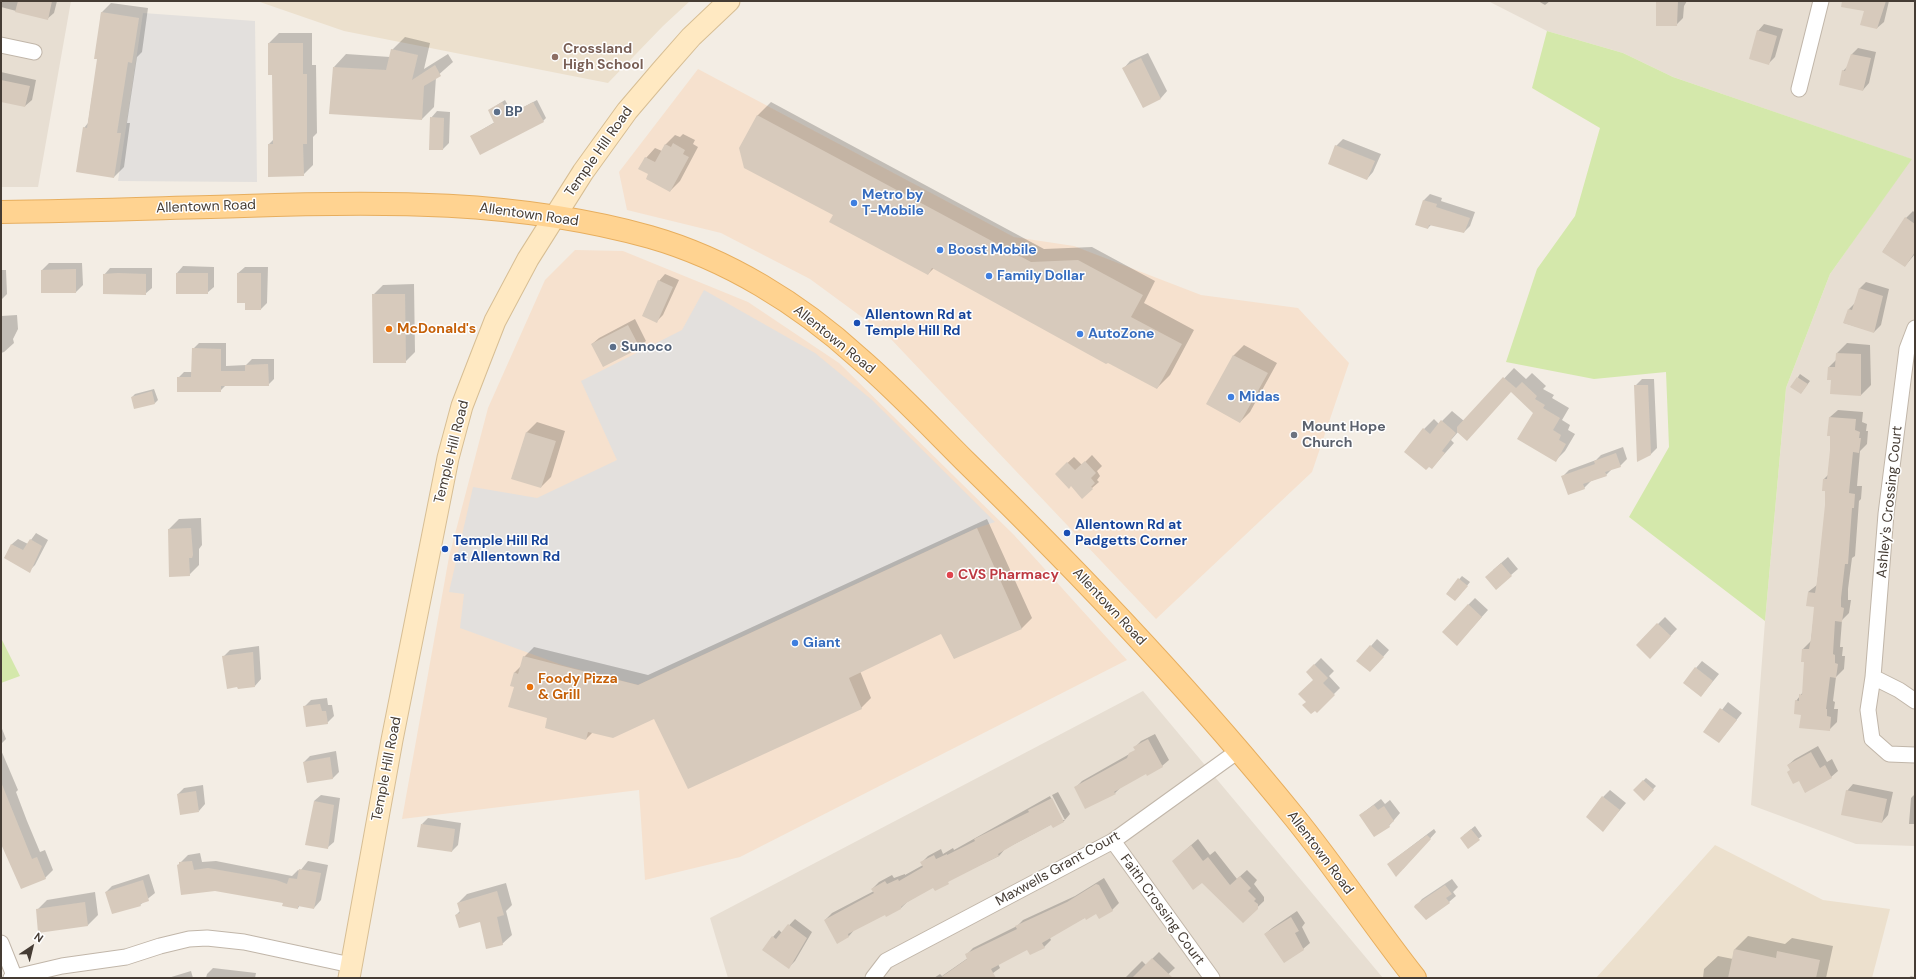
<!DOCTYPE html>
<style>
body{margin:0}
#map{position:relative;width:1916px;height:979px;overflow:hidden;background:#f3ede4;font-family:"DM Sans",sans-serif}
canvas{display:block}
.frame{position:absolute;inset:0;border:2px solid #453c34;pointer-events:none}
.north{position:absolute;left:12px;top:927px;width:40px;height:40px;-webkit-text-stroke:3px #fff;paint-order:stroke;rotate:35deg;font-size:11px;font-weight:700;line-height:16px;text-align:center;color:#453c34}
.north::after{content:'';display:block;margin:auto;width:14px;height:18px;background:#453c34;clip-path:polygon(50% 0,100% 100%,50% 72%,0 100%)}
</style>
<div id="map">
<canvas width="1916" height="979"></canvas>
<div class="frame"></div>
<div class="north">N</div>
</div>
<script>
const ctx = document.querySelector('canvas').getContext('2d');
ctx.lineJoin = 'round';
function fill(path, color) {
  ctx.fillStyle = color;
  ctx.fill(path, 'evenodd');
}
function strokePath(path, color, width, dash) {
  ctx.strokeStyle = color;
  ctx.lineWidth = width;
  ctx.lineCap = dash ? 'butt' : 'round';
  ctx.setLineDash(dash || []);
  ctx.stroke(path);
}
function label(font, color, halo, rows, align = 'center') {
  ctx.font = font + ' "DM Sans",sans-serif';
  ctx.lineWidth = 3;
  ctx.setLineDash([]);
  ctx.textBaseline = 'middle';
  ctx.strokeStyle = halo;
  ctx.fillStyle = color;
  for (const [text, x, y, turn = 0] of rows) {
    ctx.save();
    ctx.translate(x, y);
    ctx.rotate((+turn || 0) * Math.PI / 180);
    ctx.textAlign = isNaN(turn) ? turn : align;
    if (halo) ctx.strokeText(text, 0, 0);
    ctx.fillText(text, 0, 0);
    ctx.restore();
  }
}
fill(new Path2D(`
 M1 1H71L38 187H1Z
 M1488 1H1915V846L1856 844 1751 805 1765 621 1786 388 1830 274 1911 159 1673 77 1623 53 1547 31Z
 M1143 691 1383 978H728L710 918Z`), '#e7ded2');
fill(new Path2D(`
 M698 69 1014 237 1074 246 1201 295 1298 308 1349 363 1312 472 1156 619 889 337 810 279 721 233 627 210 619 172Z
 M575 250 623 251 748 302 839 363 1014 535 1127 660 740 857 645 880 639 790 402 819 449 557 488 408 545 280Z`), '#f6e1ce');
fill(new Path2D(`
 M257 1H690L663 26 608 83 344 31Z
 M1715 845 1823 900 1890 909 1872 978H1596Z`), '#ece0cd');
fill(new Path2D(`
 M1547 31 1623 53 1673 77 1912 159 1830 274 1786 388 1765 621 1629 517 1669 447 1666 372 1594 379 1506 362 1537 269 1575 216 1600 128 1532 88Z
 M1 638 20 676 1 683Z`), '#d4e8ab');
fill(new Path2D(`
 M143 13 255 21 257 182 118 181Z
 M704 290 815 353 872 400 995 522 977 528 638 685 562 665 460 628 464 594 449 592 473 487 537 498 617 460 581 381 682 330Z`), '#e3e0dd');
fill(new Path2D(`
 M1 1H57L54 13 47 19 1 7Z
 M1538 1H1550L1545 5Z
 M1657 1H1687L1684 6 1683 18 1676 25Z
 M1862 1H1889L1884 22 1877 28 1865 11Z
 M111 3 148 8 142 52 137 57 127 123H130L124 167 114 177 84 128 88 123 98 58 101 13Z
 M1764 24 1783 29 1775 57 1769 63 1758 31Z
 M279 33H312V65H316L317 133 313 137V165L303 175 269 176V144L274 139 273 74 269 43Z
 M405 37 430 43 424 69 448 54 453 62 436 77 434 107 422 119 334 67 346 54 390 57 392 50Z
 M1858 48 1876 52 1869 83 1863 90 1843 71 1848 66 1852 54Z
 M1148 53 1167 91 1161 98 1143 107 1124 68 1130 61Z
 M1 72 36 80 32 100 25 106 1 101Z
 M505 100 512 113 537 100 546 118 543 121 471 136 495 122 489 110Z
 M771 102 1044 249 1092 247 1155 281 1144 303 1194 330 1170 375 1157 388 934 268 928 274 757 116Z
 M437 111 450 112 449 143 443 149 431 118Z
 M683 134 695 140 693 144 698 147 680 181 670 191 650 174 646 158 655 148 662 151 665 145 675 135 680 137Z
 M1343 139 1381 154 1373 172 1367 179 1336 146Z
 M1430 194 1442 198 1441 201 1475 212 1470 226 1464 232 1432 224 1428 228 1424 200Z
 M1913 211 1915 213V254L1905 266 1883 251 1906 218Z
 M49 263H82L83 285 76 292H42V270Z
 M183 266 214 267V287L207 293 177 273Z
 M245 267H268L267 303 261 309 246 302 238 273Z
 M110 268H152V288L145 294 104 275Z
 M1 270H6L7 294 1 300Z
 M665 274 679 280 663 315 657 321 659 281Z
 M1866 282 1889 289 1881 325 1874 332 1844 323 1849 309 1855 303 1860 288Z
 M414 284 415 352 405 362 373 295 383 285Z
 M17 315 18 329 13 339 14 343 4 352 1 353V316Z
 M635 319 646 341 639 347 592 344 599 338Z
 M199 343H226V366L246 365 252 359H274V379L268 385H226L220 391 178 378 184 372H192L193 349Z
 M1847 343 1870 345 1871 385 1861 395 1832 379 1829 367 1837 359V353Z
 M1244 345 1277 363 1250 412 1240 422 1208 404 1234 355Z
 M1514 368 1526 379 1532 373 1546 386 1543 389 1554 395 1552 398 1569 408 1562 420 1570 425 1568 430 1575 434 1565 451 1555 461 1534 412 1511 391 1458 432 1451 440 1454 443 1432 468 1424 429 1434 419 1439 424 1452 411 1464 421Z
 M1800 374 1810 381 1801 393 1798 377Z
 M1642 379H1654L1657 448 1650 455 1635 386Z
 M154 389 158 400 155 403 132 397 135 394Z
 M1838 410 1863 412 1862 422 1867 424 1866 431H1868L1867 444 1860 451 1857 486H1862L1861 499 1859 501 1855 556 1852 558 1848 589V600H1851L1849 613 1842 620 1840 647H1843L1842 656H1845L1844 669 1836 677 1833 701 1835 702 1834 709H1838L1837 722 1829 730 1802 714 1796 701 1803 692 1806 662 1803 649 1811 641 1815 606 1808 592 1817 585 1826 505 1824 479 1828 475 1831 450 1830 417Z
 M537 422 565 431 551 477 541 487 512 478 527 432Z
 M1623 447 1627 459 1620 466 1613 468 1606 475 1591 481 1584 488 1562 477 1569 470 1596 460 1601 455Z
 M1092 455 1102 466 1097 471 1100 476 1097 480 1099 482 1092 488 1063 467 1074 457 1082 465Z
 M201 518 202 545 199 549V565L189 575 170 576 169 529 179 519Z
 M987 519 1032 618 1022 628 954 658 941 632 860 671 871 698 861 708 654 718 593 732 586 739 548 718 515 687 514 673 521 666 524 657 534 647 648 675Z
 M36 533 48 540 35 565 29 571 5 557 12 544 18 539 28 544Z
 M1508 557 1518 569 1511 575 1493 570Z
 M1462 576 1470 582 1458 597 1447 593Z
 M1475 598 1488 610 1463 638 1468 605Z
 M1665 617 1677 629 1650 658 1637 645Z
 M1377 639 1389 650 1376 665 1371 646Z
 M259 646 261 679 255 686 223 657 230 650Z
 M1321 658 1334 671 1329 676 1340 688 1317 711 1314 680 1307 672Z
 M1702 661 1719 674 1701 696 1696 668Z
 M327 698 328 705H332L334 716 327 723 304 707 311 700Z
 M1728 702 1742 713 1719 742 1705 732Z
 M1 726 6 739 1 744Z
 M1155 734 1169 760 1162 766 1147 772 1121 787 1115 793 1075 788 1082 781 1140 748 1135 747 1141 741Z
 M1818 746 1827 762 1832 759 1838 771 1831 777 1799 779 1788 765 1795 759Z
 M1 750 18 790 16 792 27 821 40 852 45 850 53 870 45 878 1 837Z
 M336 751 339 772 333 778 307 782 304 762 310 756Z
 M1646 778 1656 786 1644 799 1634 790Z
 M1853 784 1893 792 1888 815 1882 822 1847 791Z
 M203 785 205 804 199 811 178 794 184 788Z
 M1610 790 1626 803 1603 830V797Z
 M1058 792 1070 814 1064 821 1053 826 1052 824 1005 849 999 856 953 878 935 890 934 886 907 902 901 908 885 913 855 929 849 936 837 942 825 920 832 913 874 891 872 889 879 882 892 875 894 878 905 874V875L923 865 921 863 928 856 941 849 943 854 953 848 954 850 1050 796 1062 820H1065L1052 795Z
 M1915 794V824H1909L1911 798Z
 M321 795 340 798 334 842 327 848 314 801Z
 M1381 799 1385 804 1390 800 1400 813 1389 826 1360 815Z
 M428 818 461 823 458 845 452 851 422 824Z
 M1475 826 1482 836 1468 847 1464 835Z
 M1434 829 1436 832 1403 869 1388 864Z
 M1198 839 1210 855 1215 851 1237 879 1247 870 1257 880 1254 884 1264 897V901L1243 921 1202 881 1173 861Z
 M200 853 202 862 216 861 292 876 298 870 300 871 308 861 328 865 321 900 314 908 300 905 298 908 284 902 216 890 180 863 188 855Z
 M149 874 155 893 140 905 106 892 112 886Z
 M1104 878 1119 903 1112 910 1099 917 1097 913 1086 917 1058 932 1050 938 1051 940 1044 947 1028 948 998 964 1000 968 986 978H934L940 974 942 976 968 958 966 955 973 948 1017 926 1023 920 1075 896Z
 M1452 879 1458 887 1453 892 1456 896 1449 902 1416 906 1422 899Z
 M506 883 512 905 506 911 512 935 502 944 481 921 456 915 460 911 458 903 467 894Z
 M95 892 98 915 88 925 37 910 47 900Z
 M1297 911 1305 923 1302 927 1310 943 1303 949 1265 934 1272 928Z
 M795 919 812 932 795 961 789 967 773 937 779 930 782 933Z
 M1748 936 1785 944 1792 938 1833 946 1826 978H1703L1704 969 1718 956 1733 959 1734 950Z
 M1159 952 1175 968 1164 978H1125L1142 961 1146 965Z
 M213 968 256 973 255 978H206L207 974Z
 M191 971 193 978H168Z
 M1911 976 1915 977V978H1908Z`), '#0003');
fill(new Path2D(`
 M18 1H52L48 20 15 12Z
 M1656 1H1678L1677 26H1656Z
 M1842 1H1886L1877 29 1860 25 1864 11 1841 7Z
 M101 12 139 18 132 63 128 62 117 133H121L114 178 76 172 83 127 87 128 97 59H94Z
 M1757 30 1777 36 1769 65 1749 59Z
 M268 43H303V74H307V144H303L304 176 268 177V144H273L272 75H268Z
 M391 49 418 55 412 80 435 65 441 76 424 86 422 120 329 114 333 67 386 70Z
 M1851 54 1871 58 1863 91 1839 85 1842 70 1845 71Z
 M1141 58 1161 99 1143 108 1122 68Z
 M1 80 30 86 25 107 1 102Z
 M502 102 509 115 533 102 544 122 480 155 470 136 494 123 488 110Z
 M757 115 1031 262 1078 260 1143 295 1131 317 1182 344 1157 389 1108 363 1106 364 932 268 928 275 829 222 833 215 744 168 739 148Z
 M430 117 444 118 443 150H429Z
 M673 143 685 150 683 154 689 157 670 192 646 179 648 174 638 169 645 157 655 162 665 144 671 147Z
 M1335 145 1375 161 1367 180 1328 164Z
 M1423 200 1437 204 1436 207 1470 218 1464 233 1429 225 1428 229 1415 225Z
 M1905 217 1915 224V252L1905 267 1882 252Z
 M76 269V293H41V270Z
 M118 273 146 274V295L103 294V274Z
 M176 273H208V294H176Z
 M237 273H261V310H245V303H237Z
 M658 280 673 287 657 323 642 316Z
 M1859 288 1883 296 1874 333 1843 323 1848 309 1852 310Z
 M372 294H405L406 363H373Z
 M628 325 640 348 603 367 591 344Z
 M192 348 221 349V371H245V365L268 364 269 386H221V392H177V377H191Z
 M1836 353 1861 354V396L1830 394 1831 380H1827L1828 367H1835Z
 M1233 355 1268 373 1240 423 1206 404Z
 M1503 377 1516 388 1522 382 1537 396 1535 399 1545 405 1543 408 1560 418 1553 430 1561 435 1559 440 1566 444 1556 462 1517 439 1533 413 1511 392 1467 441 1457 432V427Z
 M1797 377 1808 384 1801 394 1790 387Z
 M1634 385H1648L1651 455 1637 462Z
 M152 391 155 404 134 409 131 397Z
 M1829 417 1856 419 1855 430 1860 432 1859 438H1861L1859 453 1853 452 1849 493 1855 494 1854 508H1852L1848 564H1845L1841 598V607L1844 608 1842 622 1835 621 1833 654 1835 655V663L1838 664 1836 678 1830 677 1826 709H1827V716L1831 717 1830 731 1799 728 1801 715 1794 714 1795 700 1799 701V694L1802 695 1804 662H1801L1802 649H1809L1811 638 1814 607 1806 606 1808 592 1815 593 1817 581 1825 505V491H1822L1823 479H1827L1830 450V436H1827Z
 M1441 420 1456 433 1442 451 1445 453 1432 469 1429 467 1426 470 1404 452 1423 428 1430 434Z
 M526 432 556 441 541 488 511 479Z
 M1616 453 1621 467 1605 472 1607 476 1583 484 1585 489 1568 495 1561 476 1595 464 1594 461Z
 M1085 461 1096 473 1091 478 1095 483 1091 487 1093 489 1082 499 1071 486 1069 489 1055 474 1067 462 1075 470Z
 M191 528 193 555 192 558H189L190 576 169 577 168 529Z
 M977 528 1022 629 954 659 941 634 849 678 862 709 688 789 654 719 613 738 588 732 586 740 545 728 547 718 508 707 514 687 510 686 514 672 518 674 523 656 638 685Z
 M30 539 42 546 30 573 4 558 11 544 23 550Z
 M1501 563 1512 576 1496 590 1485 577Z
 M1458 578 1468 586 1455 601 1446 594Z
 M1468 604 1482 617 1457 646 1442 632Z
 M1657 623 1671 636 1650 659 1636 645Z
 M1370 645 1384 657 1370 672 1356 661Z
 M253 652 255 687 238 689 237 687 227 689 222 656Z
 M1314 664 1328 678 1323 683 1335 695 1317 713 1315 711 1311 714 1302 705 1306 702 1298 694 1313 680 1306 672Z
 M1695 667 1713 681 1701 697 1683 683Z
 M320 704 322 711H326L328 724 306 727 303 706Z
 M1720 708 1737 720 1719 743 1703 732Z
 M1148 739 1163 767 1147 776 1146 774 1114 792 1116 794 1085 809 1074 787 1127 758 1129 753 1135 750 1133 747Z
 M1811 752 1820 768 1825 765 1832 778 1805 793 1799 781 1793 784 1787 772 1790 770 1787 765Z
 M330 757 333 779 307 783 303 762Z
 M1643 780 1654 790 1644 801 1633 790Z
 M1 782 32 859 37 857 46 879 21 889 1 844Z
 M1846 790 1887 799 1882 823 1841 815Z
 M196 791 199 812 180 815 177 794Z
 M1602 796 1620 810 1603 832 1586 817Z
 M1052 798 1064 822 1053 828 1051 825 1015 844 998 854 999 856 948 882 949 884 935 891 933 888 906 903 901 907V909L886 917 885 915 848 934 849 937 837 944 824 920 874 893 871 889 885 881 887 884 898 879 899 881 923 867 920 862 934 855 936 859 947 854V855L975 841 974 839 1029 812 1028 810Z
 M314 801 334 805 328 849 305 845Z
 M1374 805 1378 810 1384 806 1394 821 1389 825 1390 827 1374 837 1359 815Z
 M421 824 455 829 452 852 417 847Z
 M1471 829 1480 840 1468 849 1460 838Z
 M1427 835 1431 839 1396 877 1387 864Z
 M1191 845 1203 861 1208 857 1230 885 1240 876 1251 888 1248 891 1256 899 1254 901 1258 904V909L1243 923 1202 883 1193 890 1172 861Z
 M192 861 194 870 208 868 276 880 287 884 289 878 297 879 299 869 321 873 314 909 298 906V909L282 906 283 903 215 891 181 895 177 865 179 864V862Z
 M143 880 149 901 140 904 141 906 112 914 105 892Z
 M1096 884 1099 885 1113 911 1099 919 1096 914 1086 920 1085 918 1042 943 1045 948 1030 955 1027 950 991 969 996 978H940L967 959 965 954 1017 929 1015 926 1067 902Z
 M1445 885 1452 894 1446 898 1450 903 1426 920 1414 907 1415 905Z
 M497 891 504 915 497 917 503 945 486 949 480 922 459 928 455 915 460 913 457 903Z
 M85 902 88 926 38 933 36 909Z
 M1291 917 1299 931 1295 933 1304 950 1284 963 1264 934Z
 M788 924 807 938 789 969 762 950 772 936 776 939Z
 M1734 949 1776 958 1777 951 1820 960 1816 978H1728Z
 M1152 958 1173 978H1132Z`), '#d7cabc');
const street = new Path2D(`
 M1 45 34 52
 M1799 89 1821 1
 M1915 328 1907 349 1886 514 1873 677 1868 710 1872 739 1889 754 1915 755
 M1873 677 1899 690 1915 701
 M1113 841 1212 978
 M1 943 15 978
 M11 978 62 966 126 957 160 946 189 939 207 938 244 942 351 965
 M873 978 886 961 1113 841 1238 751`);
const secondary = new Path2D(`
 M349 978 392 740 448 458 462 406 479 362 495 321 528 259 583 172 627 111 662 70 691 37 729 1`);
const primary = new Path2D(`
 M1 212C82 211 163 208 244 206 380 201 518 200 650 237 727 259 800 304 859 358 896 390 930 426 965 461 1081 574 1193 692 1295 818 1337 870 1374 926 1415 978`);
strokePath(street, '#c1b6a9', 17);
strokePath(secondary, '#d7be94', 23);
strokePath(primary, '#e7ae5e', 24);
strokePath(street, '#fff', 15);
strokePath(secondary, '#ffe9c2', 21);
strokePath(primary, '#ffd391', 22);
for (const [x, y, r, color] of [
 [555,57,4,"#8d6e63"],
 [497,112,4,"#5c6f8a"],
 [854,203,4,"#3f7fe0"],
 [940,250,4,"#3f7fe0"],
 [989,276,4,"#3f7fe0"],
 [857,323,4,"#1a4fb4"],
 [389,329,4,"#e8710a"],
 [1080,334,4,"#3f7fe0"],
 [613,347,4,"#5c6f8a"],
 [1231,397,4,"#3f7fe0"],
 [1294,435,4,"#6b7280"],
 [1067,533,4,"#1a4fb4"],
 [445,549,4,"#1a4fb4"],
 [950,575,4,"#e0444e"],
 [795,643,4,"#3f7fe0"],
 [530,687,4,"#e8710a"]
]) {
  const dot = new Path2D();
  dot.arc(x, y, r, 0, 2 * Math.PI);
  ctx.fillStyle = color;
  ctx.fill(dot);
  strokePath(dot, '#fff', 1.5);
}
label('bold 14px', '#785e54', '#fff', [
 ["Crossland",563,49],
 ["High School",563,65]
], 'left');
label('bold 14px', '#4e5e75', '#fff', [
 ["BP",505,112],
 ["Sunoco",621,347]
], 'left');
label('14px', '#453c34', '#fff', [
 ["Temple Hill Road",599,152,-55],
 ["Allentown Road",206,207,-2],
 ["Allentown Road",529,215,8],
 ["Allentown Road",834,340,39],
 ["Temple Hill Road",452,452,-76],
 ["Ashley's Crossing Court",1890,502,-84],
 ["Allentown Road",1109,607,47],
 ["Temple Hill Road",387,769,-79],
 ["Allentown Road",1320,853,53],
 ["Maxwells Grant Court",1058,869,-29],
 ["Faith Crossing Court",1162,910,54]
]);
label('bold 14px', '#366cbe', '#fff', [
 ["Metro by",862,195],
 ["T-Mobile",862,211],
 ["Boost Mobile",948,250],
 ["Family Dollar",997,276],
 ["AutoZone",1088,334],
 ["Midas",1239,397],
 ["Giant",803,643]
], 'left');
label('bold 14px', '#164399', '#fff', [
 ["Allentown Rd at",865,315],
 ["Temple Hill Rd",865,331],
 ["Allentown Rd at",1075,525],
 ["Padgetts Corner",1075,541],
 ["Temple Hill Rd",453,541],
 ["at Allentown Rd",453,557]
], 'left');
label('bold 14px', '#c56008', '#fff', [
 ["McDonald's",397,329],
 ["Foody Pizza",538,679],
 ["& Grill",538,695]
], 'left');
label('bold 14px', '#5b616d', '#fff', [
 ["Mount Hope",1302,427],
 ["Church",1302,443]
], 'left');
label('bold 14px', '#be3a42', '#fff', [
 ["CVS Pharmacy",958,575]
], 'left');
</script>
